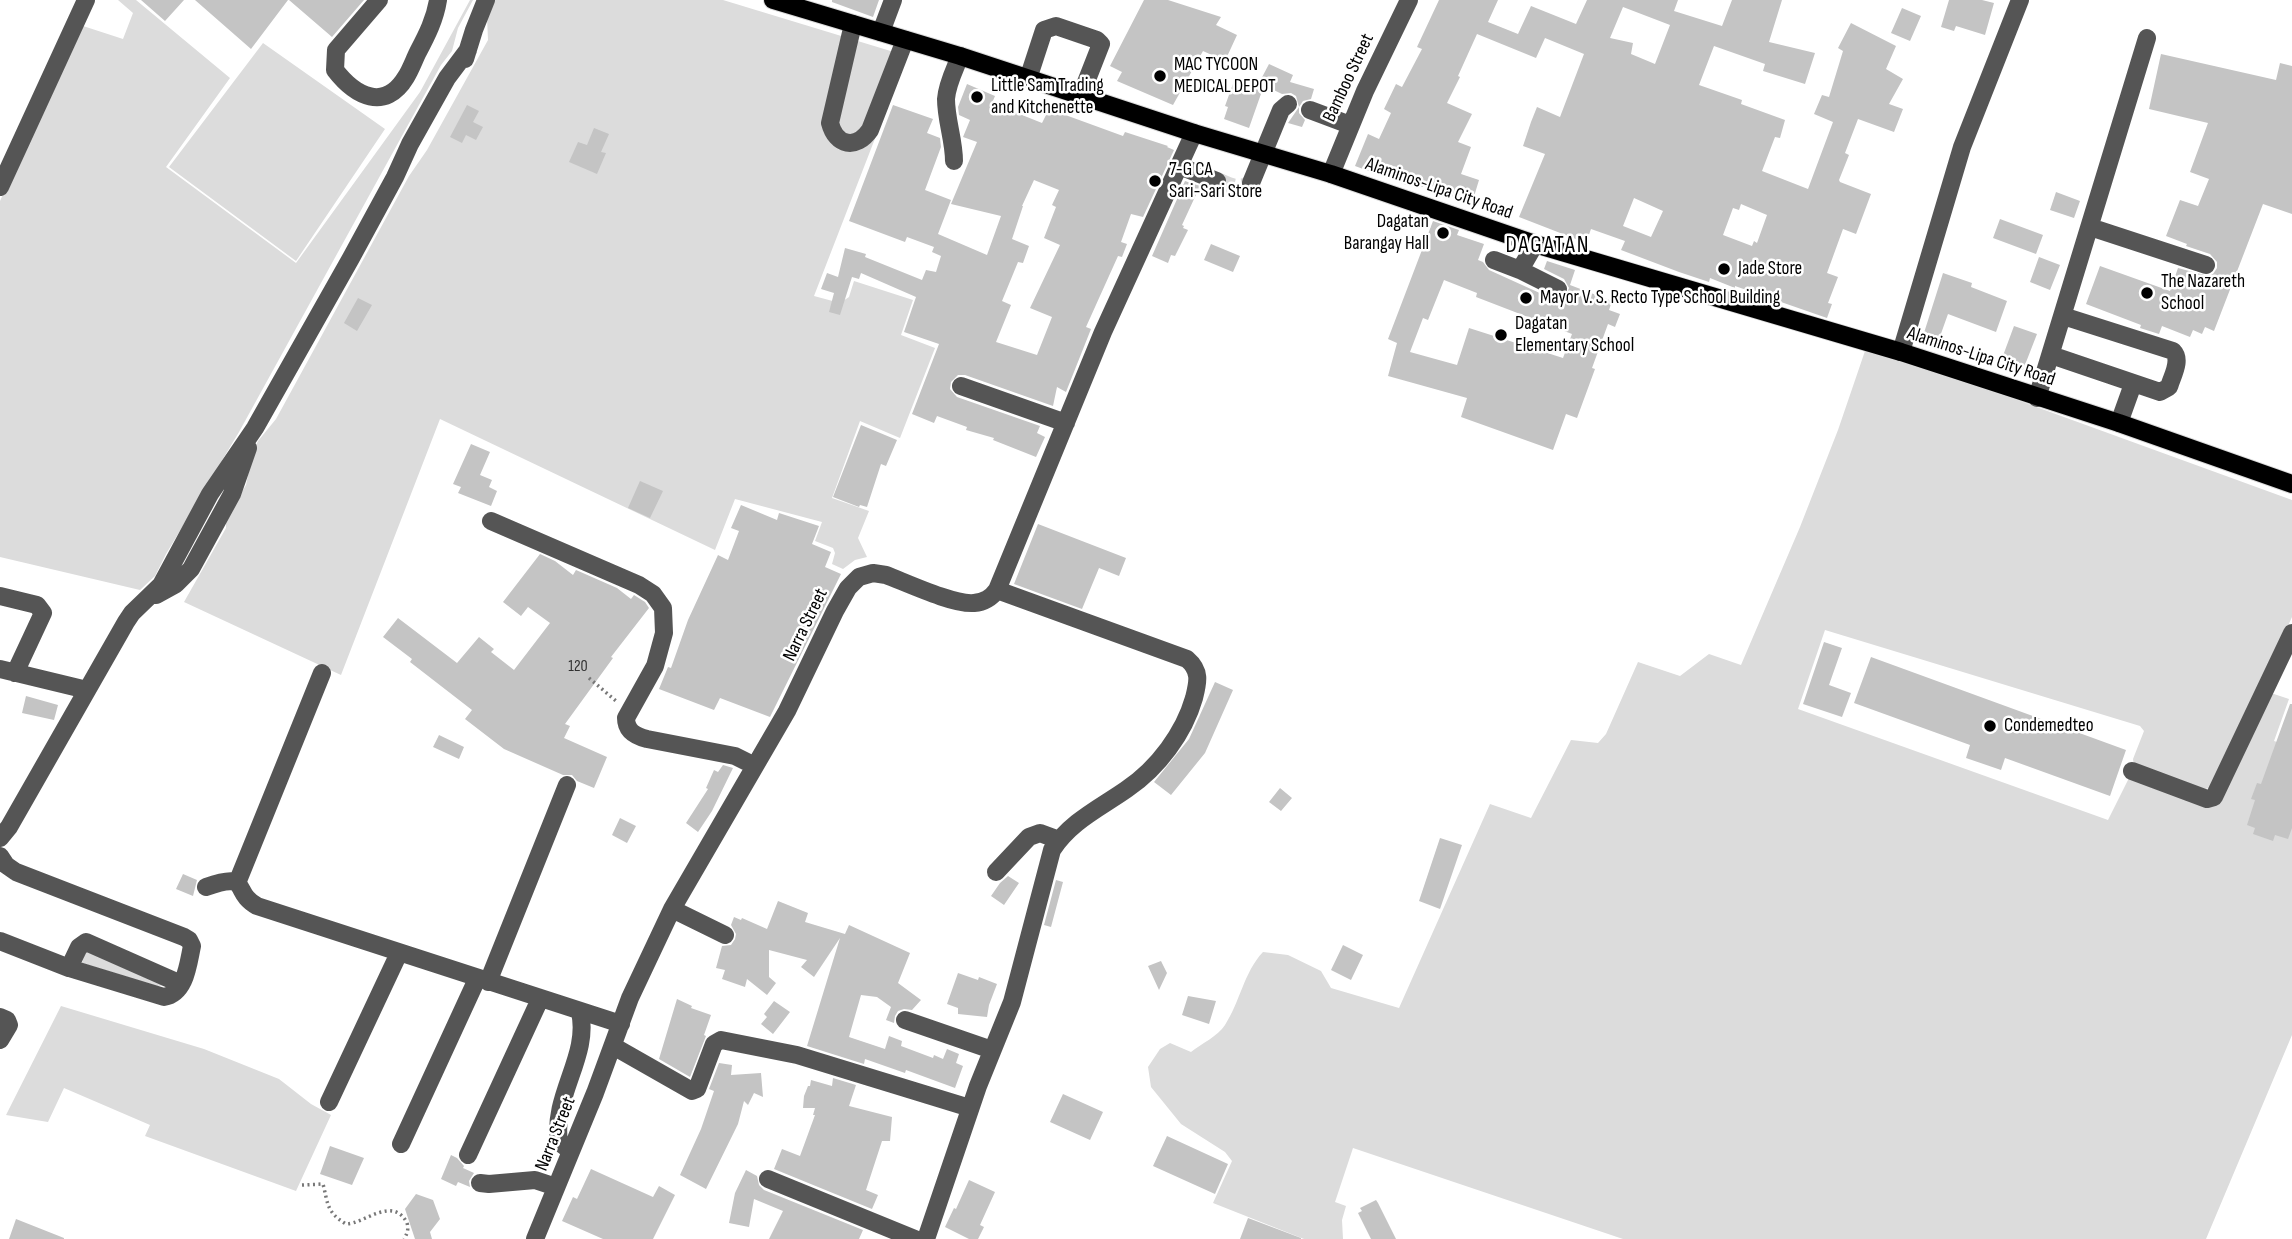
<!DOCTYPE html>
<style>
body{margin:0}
canvas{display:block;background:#fff}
</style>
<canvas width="2292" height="1239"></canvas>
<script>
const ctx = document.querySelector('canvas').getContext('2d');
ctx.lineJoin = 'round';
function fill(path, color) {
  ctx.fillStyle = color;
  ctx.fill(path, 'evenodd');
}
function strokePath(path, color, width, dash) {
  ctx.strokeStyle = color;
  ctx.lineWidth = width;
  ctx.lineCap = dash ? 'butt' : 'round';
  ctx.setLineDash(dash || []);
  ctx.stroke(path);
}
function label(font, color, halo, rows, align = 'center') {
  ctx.font = font + ' "Sofia Sans Condensed",sans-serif';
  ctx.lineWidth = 5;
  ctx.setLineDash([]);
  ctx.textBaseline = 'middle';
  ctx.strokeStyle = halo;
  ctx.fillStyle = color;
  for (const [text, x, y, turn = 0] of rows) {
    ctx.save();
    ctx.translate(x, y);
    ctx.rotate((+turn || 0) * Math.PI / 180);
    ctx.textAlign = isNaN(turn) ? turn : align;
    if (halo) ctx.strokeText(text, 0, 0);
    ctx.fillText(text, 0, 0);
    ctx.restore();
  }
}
fill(new Path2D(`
 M118 0H136L230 78 166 167 296 263 420 92 470 0H473L458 28 452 51 441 65 239 432 166 554 155 576 140 590 0 557V201L80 25 123 39 133 13Z
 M495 0H723L907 56 814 296 840 303 849 297 854 281 913 300 901 335 935 348 900 438 860 421 832 498 869 511 858 538 867 557 855 560 843 569 832 564 835 553 833 548 815 541 822 522 735 499 715 550 440 419 341 675 184 602 226 528V519L246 485 253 451 258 441 276 419 409 176 427 150 488 40 487 17Z
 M263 43 385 129 296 261 169 167Z
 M1865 351 1954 377 2292 500V617L2253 702 2209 788 2205 789 2134 766 2133 759 2144 731 2140 726 1825 630 1798 709 2108 820 2130 776 2209 805 2271 693 2289 699 2274 741 2292 747V1035L2206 1239H1623L1353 1148 1335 1202 1346 1206 1342 1220 1343 1239H1304L1213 1203 1232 1161 1225 1152 1181 1124 1151 1087 1148 1067 1160 1049 1170 1043 1191 1052C1201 1044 1218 1036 1225 1025 1240 1002 1244 972 1263 952L1288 955 1321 971 1331 988 1399 1008 1490 804 1531 818 1571 740 1598 743 1606 734 1638 662 1680 676 1709 654 1741 665 1800 527 1838 430Z
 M86 950 166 985 157 986 82 963Z
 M61 1006 204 1049 279 1079 311 1104 331 1115 296 1191 145 1136 150 1125 64 1088 48 1122 6 1115Z`), '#dcdcdc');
fill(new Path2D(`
 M141 0H184L165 21Z
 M195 0H288L251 49Z
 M289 0H364L332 37Z
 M832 0H879L873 17 832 2Z
 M1144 0H1168L1221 17 1216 25 1237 35 1225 61 1203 51 1173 105 1117 81 1122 72 1110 66Z
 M1439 0H1498L1488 22 1518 34 1531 6 1576 24 1587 0H1678L1674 11 1722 26 1732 0H1782L1769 42 1815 53 1805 84 1763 71 1765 64 1714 46 1699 85 1742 100 1741 104 1785 120 1780 138 1775 137 1762 171 1808 189 1833 122 1814 114 1822 95 1829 97 1843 51 1838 48 1851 23 1896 46 1886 69 1903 79 1889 104 1903 109 1894 132 1858 119 1845 153 1849 155 1839 180 1840 182 1871 194 1856 234 1843 229 1827 273 1838 277 1828 303 1832 304 1827 318 1735 286V288L1710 278 1709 282 1679 272 1621 250 1625 241 1591 229 1586 243 1519 217 1545 154 1523 146 1531 122 1537 107 1560 117 1584 54 1545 38 1536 58 1477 34 1458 76 1460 77 1447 103 1472 114 1458 142 1471 147 1461 174 1479 180 1472 203 1448 195 1450 191 1424 184 1423 187 1411 183 1409 186 1355 166 1368 134 1379 139 1391 113 1384 109 1396 84 1402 87 1422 49 1417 47ZM1623 7 1670 25 1655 64 1631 54 1633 43 1610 38ZM1634 198 1663 211 1651 237 1623 226ZM1741 204 1767 215 1757 243 1754 241 1752 246 1723 235 1733 208 1739 210Z
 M1949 0H1982L1994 3 1985 35 1956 26 1954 31 1941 27Z
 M1902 8 1921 16 1910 41 1891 33Z
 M2161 54 2276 80 2280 63 2292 66V214L2263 204 2214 331 2205 327 2202 334 2193 330 2190 337 2162 326 2159 334 2140 328 2141 325 2086 304 2100 266 2170 291 2178 268 2208 276 2213 274 2217 268V262L2210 254 2186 246 2187 244 2166 236 2180 200 2198 206 2209 179 2190 172 2208 123 2149 109Z
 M1269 64 1293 75 1290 82 1314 89 1311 99 1303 101 1299 107V113L1305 120 1302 127 1288 123 1299 107 1296 96 1291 93 1282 94 1259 83Z
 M1234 81 1262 91 1249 128 1224 119 1228 107 1225 106Z
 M967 84 995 96 992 103 1042 123 1049 109 1123 136 1125 132 1168 146 1167 147 1174 150 1143 217 1131 214 1121 242 1127 244 1122 257 1118 256 1086 327 1091 329 1066 392 1057 387 1053 406 965 375H958L951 382 950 389 957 397 1040 426 1037 433 1045 437 1036 457 993 440 994 438 966 430 967 427 937 416 934 423 912 414 939 344 904 332 916 297 861 273 859 279 852 277 840 315 829 312 834 293 821 289 827 273 838 277 845 248 866 254 865 257 922 280 926 270 936 272 941 256 932 252 934 247 907 237 905 242 849 221 893 105 933 119 927 133 940 138 941 147 925 190 951 200 938 234 987 255 1001 216 951 204 977 142 963 137 970 120 959 115 958 107ZM1034 180 1059 190 1052 205 1056 207 1044 238 1060 245 1030 308 1052 317 1037 355 996 342 1011 305 1002 301 1018 262 1023 263 1029 246 1012 239 1023 206H1022Z
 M467 105 479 111 473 122 483 127 476 140 466 135 462 143 450 137Z
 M594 128 609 134 601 152 606 153 597 174 569 162 578 142 587 145Z
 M1185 181 1200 186 1182 225 1184 226 1183 228 1188 230 1175 256 1171 255 1168 263 1152 256Z
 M2056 192 2080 201 2074 218 2050 210Z
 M2000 219 2043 235 2036 254 1993 238Z
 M1433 221 1459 230 1457 235 1484 244 1478 260 1483 262 1489 270 1553 299 1559 300 1565 298 1569 288 1564 279 1544 269 1547 261 1575 270 1570 285 1612 301 1609 310 1620 314 1615 327 1608 324 1592 368 1595 369 1577 418 1566 414 1553 450 1461 417 1467 398 1388 376 1397 343 1388 339ZM1444 280 1477 293 1476 297 1572 334 1563 358 1469 328 1457 365 1410 352 1423 318 1428 320Z
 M1211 244 1240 256 1233 272 1204 260Z
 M2039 257 2060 265 2050 290 2030 282Z
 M1943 273 1972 283 1971 287 2007 301 1996 332 1948 314 1938 342 1923 336Z
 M358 298 372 305 357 331 344 323Z
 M2014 326 2037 334 2023 370 2001 361Z
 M861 425 897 440 886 466 881 464 867 507 860 505 859 507 833 497Z
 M471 444 490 452 480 475 492 480 489 487 497 491 491 506 458 493 461 487 453 484Z
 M640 481 663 491 650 518 628 508Z
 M741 505 777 520 779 513 819 526 812 544 831 552 825 567 841 574 770 717 720 698 714 710 659 689 668 667 671 668 688 620 718 555 728 560 739 531 731 528Z
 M1038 524 1126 558 1119 576 1099 568 1082 609 1014 584Z
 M540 554 555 561 573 575 576 570 617 588 631 599 634 595 645 602 649 608 611 657 613 658 565 724 570 726 564 738 607 757 594 788 577 781 572 775H563L504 749 465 719 472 710 410 662 412 659 383 637 398 618 457 663 479 637 494 649 491 652 514 670 550 623 528 607 521 616 503 602Z
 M1824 642 1842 648 1829 685 1851 693 1842 717 1803 704Z
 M1871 657 2126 750 2110 796 2005 758 2001 770 1966 758 1970 745 1854 703Z
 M1215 682 1233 690 1205 753 1171 795 1154 782 1189 739Z
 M26 696 58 705 54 720 22 713Z
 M2290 704H2292V828L2288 839 2275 835 2273 841 2253 834 2255 828 2247 825 2255 800 2251 799 2257 783 2261 784Z
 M439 735 464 747 459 759 433 747Z
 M723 765 733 768 712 811 698 832 686 823 708 789 706 788 714 770 718 772Z
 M1280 788 1292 798 1281 811 1269 802Z
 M620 818 636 826 627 843 612 835Z
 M1440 838 1462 845 1440 909 1419 901Z
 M183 874 197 880 193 896 176 889Z
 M1008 876 1019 883 1004 905 991 896 1000 883Z
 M1056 880 1063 882 1051 927 1044 925Z
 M778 901 808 913 805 922 845 934 849 925 910 953 898 983 921 1000 912 1010 904 1009 898 1011 895 1016 894 1023 886 1020 891 1007 877 997 861 995 849 1037 885 1049 889 1036 902 1041 901 1046 933 1058 934 1055 943 1059 947 1049 959 1054 956 1063 963 1066 955 1088 906 1070 905 1073 865 1059 864 1064 807 1046 840 938 814 977 801 967 807 960 769 950V977L776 983 767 995 747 979 745 987 722 979 725 970 716 968 722 946 731 945 735 939 736 934 731 925 734 917 741 920 742 918 767 929Z
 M1343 945 1363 955 1351 980 1331 970Z
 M1161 961 1167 973 1159 990 1148 966Z
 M958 973 978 980 979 977 997 984 989 1005 987 1017 958 1014V1008L947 1004Z
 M1188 996 1216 1001 1209 1024 1182 1015Z
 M677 999 692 1006 691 1008 711 1015 704 1035 706 1036 690 1077 659 1059Z
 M774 1001 790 1012 773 1034 761 1024 767 1017 764 1014Z
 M719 1063 732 1065 731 1075 761 1073 763 1097 754 1093 748 1105 744 1101 738 1124 706 1189 680 1175 701 1129 714 1091 709 1089Z
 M833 1078 856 1085 849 1106 892 1117 890 1141H882L866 1190 878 1195 872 1209 774 1169 782 1149 800 1156 815 1115H813L815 1108H803L804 1096 808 1086H810L811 1080 832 1086Z
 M1063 1094 1103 1112 1090 1140 1050 1122Z
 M1167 1136 1228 1164 1215 1194 1153 1166Z
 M330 1146 364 1158 352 1185 320 1174Z
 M451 1155 457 1158 464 1166 463 1168 474 1173 469 1181 470 1187 458 1182 456 1186 441 1179Z
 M591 1169 653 1197 659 1186 675 1195 653 1239H603L562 1221 573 1197 577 1199Z
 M746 1170 757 1176 759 1185 764 1190 863 1230 859 1239H769L783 1211 754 1199 749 1227 729 1223 735 1193Z
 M969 1180 995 1192 980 1225 984 1227 978 1239H969L945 1227 954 1208 956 1209Z
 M416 1194 433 1200 440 1219 430 1232 432 1239H415L405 1209Z
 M1376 1200 1378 1203 1396 1239H1371L1358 1213 1362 1211 1360 1208Z
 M1248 1218 1301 1238V1239H1240Z
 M16 1219 64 1238V1239H9Z`), '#c4c4c4');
strokePath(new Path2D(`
 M1217 181C1229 186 1240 193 1251 183`), '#d9d9d9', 18, [18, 9]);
const major = new Path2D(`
 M773 0 960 56 1194 133 1331 174 1535 244 1901 352 2119 423 2292 484`);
strokePath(major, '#dbdbdb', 20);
strokePath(new Path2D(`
 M589 678 616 701
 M302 1185 323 1184C328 1203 326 1212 346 1224 364 1224 393 1195 407 1223 409 1229 407 1234 404 1239`), '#777', 3.5, [2, 3.5]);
strokePath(new Path2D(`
 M379 0 336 50 335 70C355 96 385 112 406 77 411 69 414 60 418 52 427 35 435 19 438 0
 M853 24 830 123C836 146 856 150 870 130L905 40
 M881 32 893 0
 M465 59 474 30 486 0
 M1028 79 1044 30 1056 26 1097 40 1101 44 1081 95
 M1310 110 1350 125
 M954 161C954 140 946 120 946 99 947 84 955 69 960 56
 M1179 166 1217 181
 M1331 174 1365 91 1409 0
 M1251 183 1281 110 1288 104
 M0 187 86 0
 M2090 227 2206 265
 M1535 244 1520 270 1558 289
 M1494 260 1520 270
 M1901 352 1962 147 2020 0
 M2051 355 2160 392 2169 387C2172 376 2182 360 2173 351L2063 316
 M961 386 1066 423
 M2037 398 2147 38
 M2119 423 2133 384
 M491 521 639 585 653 594 663 608 664 633 655 666 626 718C626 731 635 736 647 739L735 756 755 766
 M156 595 176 584 191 569 232 494 248 448
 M0 596 37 605 43 613 15 673
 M0 669 87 690
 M2132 771 2207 799 2214 797 2292 633
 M0 838 9 827 126 622 132 613 161 585 210 494 255 428 351 258 395 177 410 144 447 78 468 50
 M0 856 6 865 16 872 184 937 189 940 192 946C188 964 186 993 164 997L69 968 0 941
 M996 872 1029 837 1040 833 1059 840
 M237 883 322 673
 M206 887C252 871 231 892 257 906L621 1024
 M672 909 725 935
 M69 968 79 947 86 942 181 984
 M488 982 567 785
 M0 1017 7 1020 9 1025 0 1040
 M905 1020 992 1050
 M613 1046 692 1091 697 1089 714 1044 721 1040 797 1055 970 1108
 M329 1102 399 953
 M401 1144 477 979
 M571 1151 559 1142C552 1095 590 1056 580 1012
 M468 1155 540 999
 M768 1179 915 1239
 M480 1183 489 1184 535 1180 556 1187
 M535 1239 595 1093 630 998 672 909 787 711 835 611 848 588 859 577 873 573 886 575C907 583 954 605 974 603 985 602 991 598 997 590L1103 332 1194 133
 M926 1239 978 1086 1012 1002 1052 850C1071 821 1100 808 1127 789 1158 768 1184 733 1194 698 1198 682 1201 671 1187 659L997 590`), '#555', 18);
strokePath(major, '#000', 18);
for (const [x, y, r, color] of [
 [1160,76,7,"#000"],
 [977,97,7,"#000"],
 [1155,181,7,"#000"],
 [1443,233,7,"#000"],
 [1724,269,7,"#000"],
 [2147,293,7,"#000"],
 [1526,298,7,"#000"],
 [1501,335,7,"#000"],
 [1990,726,7,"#000"]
]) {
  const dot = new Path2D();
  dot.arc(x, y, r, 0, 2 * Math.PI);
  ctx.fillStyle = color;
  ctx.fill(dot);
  strokePath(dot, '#fff', 2.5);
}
label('16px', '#313131', null, [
 ["120",578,667]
]);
label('19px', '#000', '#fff', [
 ["MAC TYCOON",1174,65],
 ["MEDICAL DEPOT",1174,87],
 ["Little Sam Trading",991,86],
 ["and Kitchenette",991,108],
 ["7-G CA",1169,170],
 ["Sari-Sari Store",1169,192],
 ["Dagatan",1429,222,"right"],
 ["Barangay Hall",1429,244,"right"],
 ["Jade Store",1738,269],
 ["The Nazareth",2161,282],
 ["School",2161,304],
 ["Mayor V. S. Recto Type School Building",1540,298],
 ["Dagatan",1515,324],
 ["Elementary School",1515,346],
 ["Condemedteo",2004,726]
], 'left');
label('19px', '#000', '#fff', [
 ["Bamboo Street",1349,78,-65],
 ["Alaminos-Lipa City Road",1439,189,19],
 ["Alaminos-Lipa City Road",1981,357,18],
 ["Narra Street",806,625,-64],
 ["Narra Street",556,1134,-68]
]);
ctx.letterSpacing = '2px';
label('23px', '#000', '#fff', [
 ["DAGATAN",1548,246]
]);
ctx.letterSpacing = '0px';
</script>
